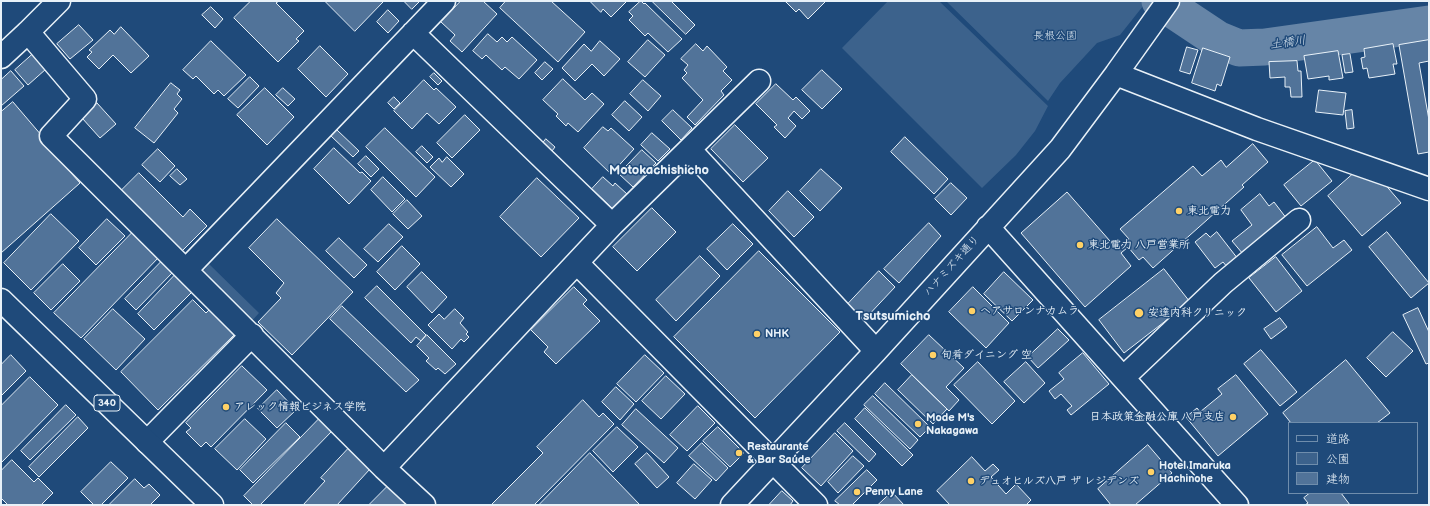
<!DOCTYPE html>
<meta charset="utf-8">
<style>
body{margin:0}
#map{position:relative;width:1430px;height:506px;overflow:hidden;background:#1f4a7a;font-family:"Balsamiq Sans","Klee One",sans-serif}
canvas{display:block}
.frame{position:absolute;inset:0;border:2px solid #e8f1f8;pointer-events:none}
.legend{position:absolute;left:1288px;top:422px;width:130px;height:72px;box-sizing:border-box;background:#1f4a7a;border:1px solid #6f8dac;margin:0;padding:5px 7px;list-style:none;font-size:12px;color:#e8f1f8}
.legend li{display:flex;align-items:center;gap:8px;height:20px}
.legend b{width:20px;border:1px solid #6f8dac}
</style>
<div id="map">
<canvas width="1430" height="506"></canvas>
<div class="frame"></div>
<ul class="legend">
<li><b style="height:5px;background:#1f4a7a"></b>道路</li>
<li><b style="height:11px;background:#3c628c"></b>公園</li>
<li><b style="height:11px;background:#517399"></b>建物</li>
</ul>
</div>
<script>
const ctx = document.querySelector('canvas').getContext('2d');
ctx.lineJoin = 'round';
function fill(path, color) {
  ctx.fillStyle = color;
  ctx.fill(path, 'evenodd');
}
function strokePath(path, color, width, dash) {
  ctx.strokeStyle = color;
  ctx.lineWidth = width;
  ctx.lineCap = dash ? 'butt' : 'round';
  ctx.setLineDash(dash || []);
  ctx.stroke(path);
}
function label(font, color, halo, rows, align = 'center') {
  ctx.font = font + ' "Balsamiq Sans","Klee One",sans-serif';
  ctx.lineWidth = 3;
  ctx.setLineDash([]);
  ctx.textBaseline = 'middle';
  ctx.strokeStyle = halo;
  ctx.fillStyle = color;
  for (const [text, x, y, turn = 0] of rows) {
    ctx.save();
    ctx.translate(x, y);
    ctx.rotate((+turn || 0) * Math.PI / 180);
    ctx.textAlign = isNaN(turn) ? turn : align;
    if (halo) ctx.strokeText(text, 0, 0);
    ctx.fillText(text, 0, 0);
    ctx.restore();
  }
}
fill(new Path2D(`
 M888 1H939L1048 106 1035 131 1016 155 982 188 842 48Z
 M946 1H1147L1120 35 1097 43 1060 83 1048 101Z
 M209 264 259 313 249 324 202 273Z`), '#3c628c');
strokePath(new Path2D(`
 M1160 1 1217 39 1239 48 1265 47 1429 24`), '#6685a7', 37);
const building = new Path2D(`
 M251 1H279L276 3 304 31 296 39 299 41 278 62 234 18Z
 M325 1H381L383 2 355 31Z
 M404 1H420L412 9Z
 M461 1H483L497 14 462 52 450 41 455 35 441 22Z
 M506 1H551L585 32 558 62 500 8Z
 M590 1H627L611 17 603 9 601 12Z
 M641 1 644 4 645 3 682 39 668 52 648 33 645 36 629 20 633 16 629 12Z
 M652 1H671L695 25 686 34Z
 M787 1H826L808 19 799 9 796 12 786 2Z
 M211 7 223 19 215 28 202 15Z
 M388 10 399 21 388 33 377 22Z
 M79 25 93 40 70 59 57 44Z
 M121 27 149 56 131 73 113 55 99 69 87 57 92 52 89 50 110 30 114 34Z
 M488 34 497 42 502 37 507 42 512 37 537 60 519 79 505 67 502 70 486 55 482 59 473 51Z
 M648 40 665 55 645 77 628 62Z
 M1429 40V61L1419 63 1429 120V152L1418 154 1399 45Z
 M211 41 246 75 224 96 218 90 214 94 196 76 193 79 183 70Z
 M600 41 620 59 604 76 592 64 575 81 562 68 584 44 591 51Z
 M696 44 703 51 707 46 727 67 723 71 732 80 721 91 724 95 695 125 687 117 703 100 682 78 687 73 684 70 688 65 681 59Z
 M1393 44 1397 64H1393L1395 74 1369 78 1367 68 1363 69 1361 58 1365 57 1364 49Z
 M320 46 348 74 326 97 298 69Z
 M1187 47 1198 50 1190 74 1180 71Z
 M1203 48 1230 57 1221 86 1217 84 1215 91 1192 83Z
 M1338 51 1343 78 1329 80V76L1308 79 1304 56Z
 M33 54 46 69 28 85 15 70Z
 M1350 54 1353 72 1345 73 1342 55Z
 M1297 61 1298 71H1301L1302 97H1291L1290 87H1285V77L1270 78 1269 62Z
 M545 62 553 69 542 80 535 73Z
 M822 70 842 89 822 109 802 90Z
 M11 71 24 86 1 106V80Z
 M434 73 442 81 438 85 430 77Z
 M250 77 259 86 238 108 228 99Z
 M563 79 585 100 592 93 604 104 578 132 568 123 566 126 556 116 558 114 543 100Z
 M424 80 434 90 436 88 456 107 439 124 427 113 412 129 394 111Z
 M643 80 661 96 648 111 630 94Z
 M171 83 180 90 177 94 182 99 174 109 178 113 154 143 135 128Z
 M776 84 793 100 796 97 810 111 802 119 794 111 788 118 796 126 785 138 774 127 777 125 756 104Z
 M265 88 294 117 267 145 237 115Z
 M283 88 295 99 288 106 276 95Z
 M1319 90 1346 93 1343 115 1316 112Z
 M394 97 400 103 394 109 388 103Z
 M625 101 642 117 629 131 612 115Z
 M13 102 42 136 40 138 80 183 1 253V112Z
 M97 103 116 124 100 138 82 118Z
 M673 110 692 128 681 140 662 121Z
 M1352 110 1354 128 1347 129 1345 111Z
 M465 115 480 130 452 158 437 143Z
 M735 125 768 158 743 182 711 149Z
 M603 127 608 131 611 128 634 149 611 174 584 148Z
 M385 128 435 177 416 197 366 147Z
 M337 130 359 151 353 157 331 136Z
 M652 133 670 149 658 161 641 145Z
 M905 137 948 179 934 194 891 152Z
 M546 139 555 147 552 151 543 143Z
 M1253 144 1268 162 1242 185 1244 187 1153 268 1143 257 1139 260 1128 247 1121 253 1131 266 1085 307 1021 233 1067 192 1117 249 1129 239 1120 229 1193 166 1202 176 1221 160 1226 167Z
 M422 146 433 157 427 163 416 152Z
 M334 148 360 173 362 172 371 181 349 204 314 169Z
 M158 149 175 166 160 182 142 165Z
 M642 150 656 163 633 187 619 174Z
 M366 156 379 169 371 177 358 164Z
 M447 157 464 174 451 187 430 167 439 158 442 162Z
 M1315 160 1332 181 1301 206 1284 185Z
 M177 169 187 179 180 185 170 176Z
 M821 169 842 188 820 211 800 191Z
 M139 173 183 217 190 209 207 226 181 252 120 192Z
 M1353 174 1383 182 1401 203 1362 236 1328 196Z
 M383 177 405 199 392 212 371 190Z
 M603 177 613 186 615 183 627 194 613 209 592 189Z
 M537 178 579 218 541 257 500 217Z
 M951 183 967 198 951 215 935 199Z
 M788 191 814 217 794 237 769 211Z
 M1260 194 1269 206 1274 202 1287 219 1243 254 1232 241 1252 225 1241 210Z
 M407 200 422 216 408 229 393 214Z
 M652 208 676 232 637 271 613 247Z
 M51 214 79 241 31 290 4 263Z
 M107 219 125 236 96 265 79 248Z
 M277 219 353 292 292 355 258 322 281 298 276 293 284 283 249 248Z
 M929 223 941 236 899 283 884 269Z
 M389 224 403 237 378 262 364 249Z
 M733 224 753 244 727 270 707 249Z
 M1317 227 1333 248 1344 240 1352 250 1307 286 1282 255Z
 M134 231 160 256 81 338 54 313Z
 M1217 232 1238 259 1228 268 1223 262 1215 268 1195 242 1206 233 1210 237Z
 M1387 232 1429 283 1411 298 1369 247Z
 M339 238 367 265 354 278 326 251Z
 M402 246 420 264 395 290 377 272Z
 M759 251 840 332 755 418 674 337Z
 M700 256 720 276 676 321 656 300Z
 M1276 257 1302 291 1276 312 1249 278Z
 M163 260 174 271 136 310 125 299Z
 M63 264 80 281 51 310 34 293Z
 M1164 269 1190 302 1124 353 1099 320Z
 M879 271 895 287 864 320 848 304Z
 M422 272 447 297 432 313 407 287Z
 M1004 272 1033 300 1012 321 984 294Z
 M175 275 192 292 154 330 138 314Z
 M377 286 426 335 421 341 416 337 411 343 365 298Z
 M574 287 587 300 583 304 600 321 556 364 544 352 548 347 531 330Z
 M973 287 1009 323 986 348 949 312Z
 M193 300 206 313 210 309 235 334 158 410 121 372Z
 M342 306 419 380 406 392 330 319Z
 M1418 308 1429 332V363L1426 364 1403 315Z
 M113 309 145 339 116 370 84 339Z
 M455 309 464 318 460 323 468 332 466 334 469 337 464 342 461 339 452 349 428 325 439 314 444 319Z
 M1280 318 1287 327 1271 339 1264 329Z
 M1058 329 1069 340 1038 368 1028 357Z
 M1393 332 1413 351 1386 377 1367 358Z
 M427 335 456 364 445 374 438 368 436 370 426 361 429 358 417 346Z
 M929 335 964 368 946 387 959 400 949 411 901 364Z
 M1261 350 1297 392 1280 406 1244 364Z
 M1083 353 1109 384 1071 415 1067 410 1072 406 1061 394 1055 399 1049 391 1064 379 1059 373Z
 M11 355 26 371 1 396V365Z
 M645 355 664 373 636 402 617 384Z
 M1346 360 1390 413 1377 423H1291L1283 413Z
 M978 362 1015 401 992 424 954 385Z
 M1026 362 1045 383 1024 403 1004 382Z
 M242 366 267 390 211 447 206 442 201 447 186 432 191 428 186 423Z
 M912 375 947 409 933 424 898 390Z
 M1236 375 1268 414 1218 456 1186 417 1197 408 1200 412 1222 394 1218 389Z
 M666 376 685 394 661 419 642 401Z
 M30 377 58 405 1 463V406Z
 M885 383 930 427 920 437 875 394Z
 M616 387 634 404 620 420 602 402Z
 M277 390 296 410 277 428 258 409Z
 M873 396 918 440 910 449 864 405Z
 M583 400 599 417 603 413 614 424 534 505H491L543 453 537 447Z
 M66 405 76 415 30 460 21 451Z
 M698 406 715 423 687 451 670 435Z
 M865 408 913 455 902 466 855 419Z
 M636 409 678 448 664 463 622 425Z
 M78 417 88 428 39 477 29 467Z
 M321 417 333 430 260 505H253L244 496Z
 M245 419 266 439 237 470 215 449Z
 M286 423 300 437 253 483 240 470Z
 M845 423 876 454 869 462 837 431Z
 M617 427 638 447 613 472 593 451Z
 M718 427 744 453 730 467 703 441Z
 M835 433 853 451 821 486 802 468Z
 M702 443 728 468 716 481 689 456Z
 M1148 445 1172 473 1135 505H1111L1098 489Z
 M348 449 370 469 337 505H303L325 481 321 478Z
 M590 453 640 505H539Z
 M647 453 669 477 657 488 635 464Z
 M853 456 864 466 838 493 828 482Z
 M972 457 985 471 993 464 999 470 991 477 1006 494 1016 484 1031 500 1026 505H950L937 491Z
 M12 460 34 482 38 478 53 493 41 505H8L1 498V471Z
 M111 462 128 478 101 505H94L81 492Z
 M694 464 712 480 695 499 677 483Z
 M867 470 877 480 852 505H840L835 501Z
 M135 479 144 488 149 484 160 495 150 505H109Z
 M390 484 411 505H369Z
 M782 491 793 501 790 505H769Z
 M892 492 904 505H878Z
 M1310 493H1341L1350 505H1305L1308 503 1304 498Z`);
fill(building, '#517399');
strokePath(building, '#e8f1f8', 1);
const minor = new Path2D(`
 M28 32 85 99 51 136 384 468 424 505
 M413 33 612 225
 M1 57 28 32 59 1
 M1116 74 1257 129 1429 189
 M690 150 876 351
 M988 227 1237 505
 M577 263 816 505
 M186 270 444 1
 M1124 377 1223 283 1299 220
 M147 442 252 335
 M384 468 612 225 759 81
 M732 505 876 351 1060 149 1116 74 1168 1`);
const highway = new Path2D(`
 M1 300 212 505`);
strokePath(minor, '#e8f1f8', 25);
strokePath(highway, '#e8f1f8', 25);
strokePath(minor, '#1f4a7a', 22);
strokePath(highway, '#1f4a7a', 22);
for (const [x, y, r, color] of [
 [1179,211,4,"#ffd166"],
 [1080,245,4,"#ffd166"],
 [972,311,4,"#ffd166"],
 [1139,313,5,"#ffd166"],
 [757,334,4,"#ffd166"],
 [933,355,4,"#ffd166"],
 [226,407,4,"#ffd166"],
 [1233,417,4,"#ffd166"],
 [918,424,4,"#ffd166"],
 [739,453,4,"#ffd166"],
 [1151,472,4,"#ffd166"],
 [971,481,4,"#ffd166"],
 [857,492,4,"#ffd166"]
]) {
  const dot = new Path2D();
  dot.arc(x, y, r, 0, 2 * Math.PI);
  ctx.fillStyle = color;
  ctx.fill(dot);
  strokePath(dot, '#1f4a7a', 1.5);
}
for (const [x, y, w] of [
 [107,403,26]
]) {
  const box = new Path2D();
  box.roundRect(x - w / 2, y - 8, w, 16, 3);
  ctx.fillStyle = '#1f4a7a';
  ctx.fill(box);
  strokePath(box, '#e8f1f8', 1);
}
label('bold 10px', '#e8f1f8', null, [
 ["340",107,403]
]);
label('11px', '#d7e3ed', '#1f4a7a', [
 ["長根公園",1055,36]
]);
label('bold 11px', '#e8f1f8', '#1f4a7a', [
 ["東北電力",1187,211],
 ["東北電力 八戸営業所",1088,245],
 ["ヘアサロンナカムラ",980,311],
 ["安達内科クリニック",1148,313],
 ["NHK",765,334],
 ["旬肴ダイニング 空",941,355],
 ["アレック情報ビジネス学院",234,407],
 ["日本政策金融公庫 八戸支店",1225,417,"right"],
 ["Mode M's",926,418],
 ["Nakagawa",926,431],
 ["Restaurante",747,447],
 ["& Bar Saúde",747,460],
 ["Hotel Imaruka",1159,466],
 ["Hachinohe",1159,479],
 ["デュオヒルズ八戸 ザ レジデンズ",979,481],
 ["Penny Lane",865,492]
], 'left');
label('11px', '#e8f1f8', '#1f4a7a', [
 ["ハナミズキ通り",952,266,-48]
]);
label('italic 12px', '#d4e1ec', '#1f4a7a', [
 ["土橋川",1288,43,-8]
]);
label('bold 13px', '#e8f1f8', '#1f4a7a', [
 ["Motokachishicho",659,171],
 ["Tsutsumicho",893,317]
]);
</script>
